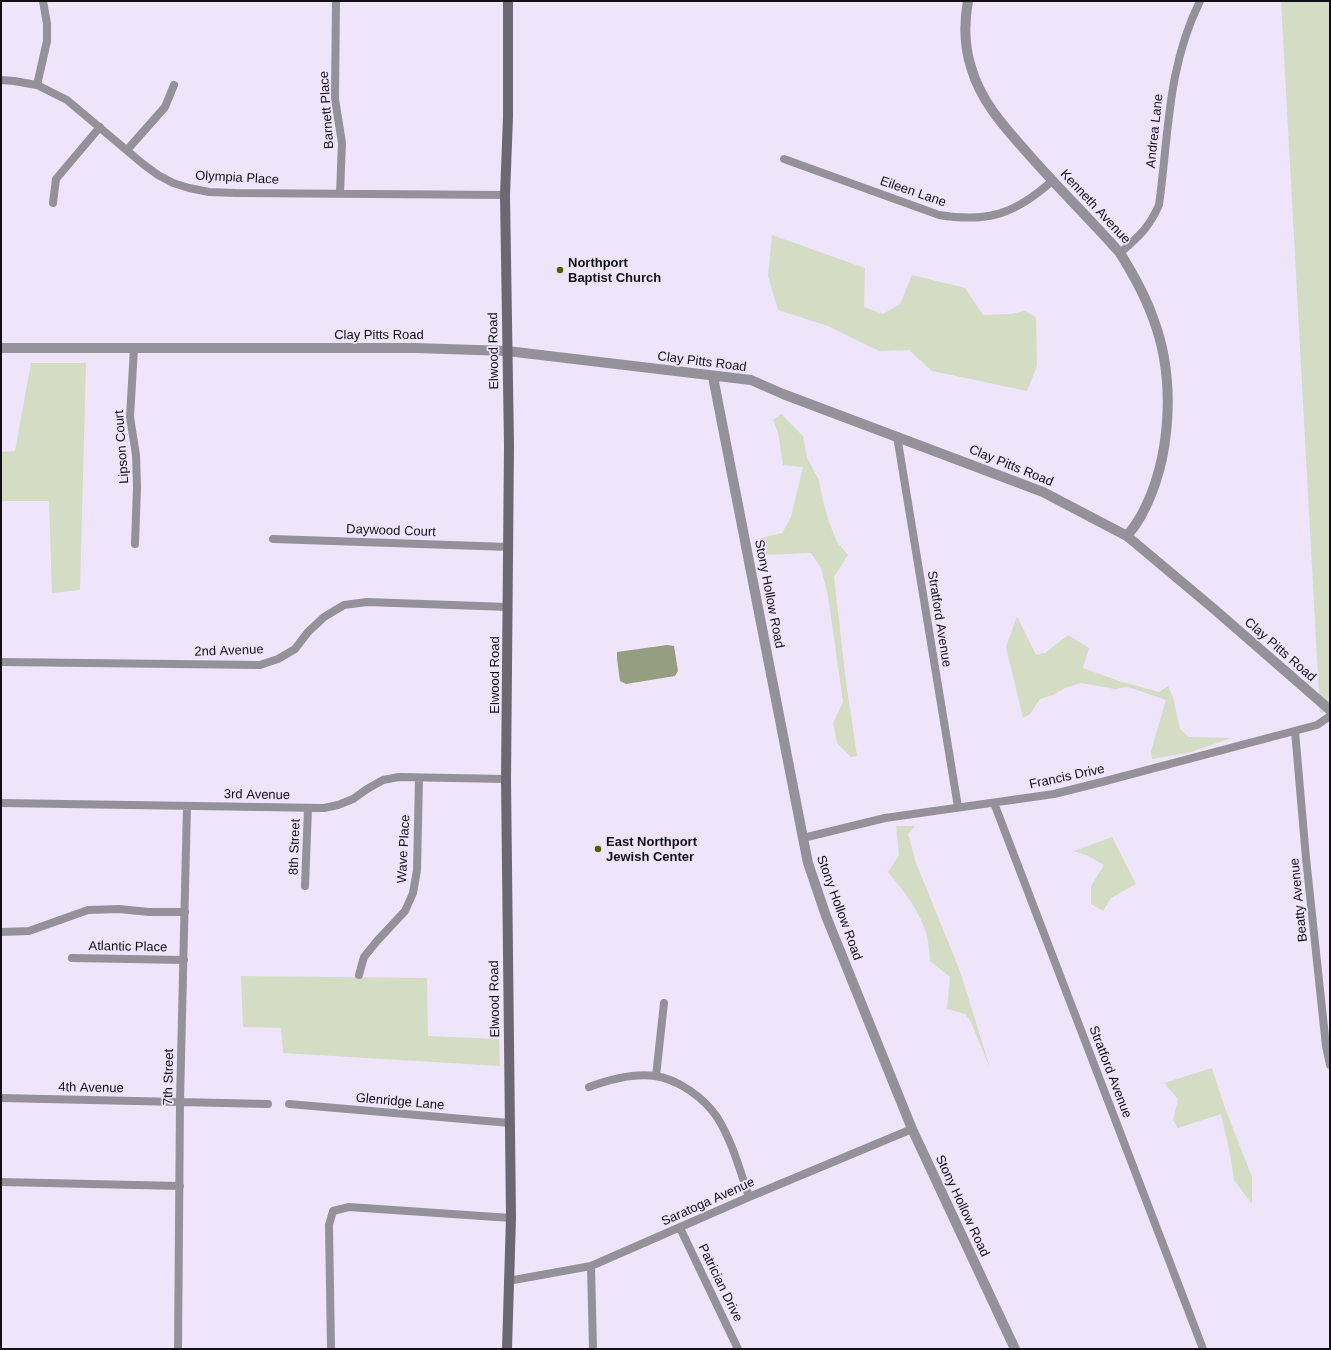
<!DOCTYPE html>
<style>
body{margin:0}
#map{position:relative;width:1331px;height:1350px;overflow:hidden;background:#eee5fb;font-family:Arial,sans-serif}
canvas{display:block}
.frame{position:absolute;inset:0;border:2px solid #110e15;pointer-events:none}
</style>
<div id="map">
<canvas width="1331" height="1350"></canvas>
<div class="frame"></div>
</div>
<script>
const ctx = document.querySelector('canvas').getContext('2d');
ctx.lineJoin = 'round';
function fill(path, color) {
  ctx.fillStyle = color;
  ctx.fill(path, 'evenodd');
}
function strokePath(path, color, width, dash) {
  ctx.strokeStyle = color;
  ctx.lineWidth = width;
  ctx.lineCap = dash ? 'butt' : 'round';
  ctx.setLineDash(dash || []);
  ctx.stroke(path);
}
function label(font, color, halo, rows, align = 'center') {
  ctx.font = font + ' Arial,sans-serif';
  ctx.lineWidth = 3.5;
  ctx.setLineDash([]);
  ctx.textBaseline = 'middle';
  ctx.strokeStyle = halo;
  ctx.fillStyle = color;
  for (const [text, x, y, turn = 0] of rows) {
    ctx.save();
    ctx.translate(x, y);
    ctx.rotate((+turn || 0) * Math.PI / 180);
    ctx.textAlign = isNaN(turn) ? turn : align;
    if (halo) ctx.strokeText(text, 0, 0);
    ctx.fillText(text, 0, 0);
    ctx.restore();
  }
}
fill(new Path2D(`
 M1281 1H1330V711L1320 713Z
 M772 235 865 268 864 307 883 314 900 304 912 275 965 288 983 315 1011 314 1025 311 1036 317 1037 366 1027 391 932 371 909 350 879 351 828 326 778 310 768 276Z
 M31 363H86L80 590 52 593 49 501H1V452L15 451Z
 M781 414 803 436 807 458 819 480 823 501 829 522 837 542 848 555 834 577 846 682 857 756 851 757 837 743 833 723 843 702 828 596 821 568 811 553 764 555 761 538 782 533 791 517 803 467 783 465 778 432 773 420Z
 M1017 616 1036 655 1045 653 1068 635 1089 648 1083 668 1119 681 1159 692 1168 686 1173 697 1180 729 1189 737 1231 738 1188 753 1152 759 1151 751 1166 700 1128 687 1115 689 1080 683 1065 688 1053 695 1040 699 1030 714 1023 718 1006 647Z
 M896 826H915L908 834 916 863 960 971 990 1068 970 1020 965 1014 947 1009 950 977 930 961C929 952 929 944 927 936 920 911 904 891 888 872L899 855Z
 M1112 837 1136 884 1111 898 1103 911 1091 904V886L1104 865 1088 856 1074 851Z
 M241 976 427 978 428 1036 499 1039 500 1066 283 1053 281 1028 243 1027Z
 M1212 1068 1225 1108 1252 1177V1204L1234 1180 1230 1154 1221 1114 1178 1128 1173 1120 1178 1099 1164 1083Z`), '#d5dcc4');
fill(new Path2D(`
 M667 645 674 646 678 671 675 676 626 684 620 681 617 659V652Z`), '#959e80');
strokePath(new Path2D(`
 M336 1 335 99 342 143 340 193
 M1 80 14 81 37 85 67 100 143 164 158 175 173 183 189 188 209 192 236 193 505 195
 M37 85 47 41V24L43 1
 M127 150 165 107 174 85
 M784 159 939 215C988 223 1015 214 1052 181
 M53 203 56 179 100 127
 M1120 253C1138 237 1149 228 1159 205 1169 133 1167 68 1200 1
 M134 348 130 417 136 455 137 487 135 544
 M897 436 958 807
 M273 539 509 547
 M1 662 260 665 278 659 295 649 308 632 324 617 344 605 367 602 508 607
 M1295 731 1306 858 1326 1046 1330 1065
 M1 803 324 808 338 805 353 799 367 789 383 780 399 777 506 779
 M994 803 1203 1349
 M803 838 885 818 1054 794 1098 783 1317 725 1330 716
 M305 886 308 808
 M1 932 29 931 88 910 119 909 149 912H185
 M72 958 184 960
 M359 975 364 957 377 941 405 911 413 893 417 870 419 778
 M656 1076 664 1003
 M589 1087C608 1080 634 1073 655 1076 678 1079 704 1098 717 1117 732 1141 740 1170 749 1197
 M1 1098 268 1104
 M289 1104 510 1123
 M1 1182 180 1186
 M680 1228 738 1349
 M591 1266 593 1349
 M508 1281 591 1266 749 1197 912 1129
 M178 1349 180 1101 187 806
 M331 1349 329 1225 333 1211 349 1207 511 1218`), '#95919a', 8);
strokePath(new Path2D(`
 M968 1C964 23 964 45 971 67 981 103 1007 130 1031 157 1060 190 1091 220 1120 253 1133 274 1145 295 1153 318 1176 378 1172 459 1141 516 1137 523 1132 530 1127 536
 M1 348H415L507 351 751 380 783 394 1043 492 1127 536 1214 609 1330 710
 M713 377 803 838 808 863 826 916 912 1129 1015 1349`), '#95919a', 10);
strokePath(new Path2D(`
 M507 1349 511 1218 506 779 509 445 505 195 508 117V1`), '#6c6773', 10);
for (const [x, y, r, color] of [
 [560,270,4,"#4f6003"],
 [598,849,4,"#4f6003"]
]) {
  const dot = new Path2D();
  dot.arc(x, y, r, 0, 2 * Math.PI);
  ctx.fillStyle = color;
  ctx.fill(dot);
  strokePath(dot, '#eee5fb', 1.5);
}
label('13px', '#110e15', '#eee5fb', [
 ["Barnett Place",327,110,-94],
 ["Andrea Lane",1155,131,-84],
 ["Olympia Place",237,178,3],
 ["Eileen Lane",913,192,19],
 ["Kenneth Avenue",1095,207,47],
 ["Clay Pitts Road",379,335],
 ["Elwood Road",494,351,-91],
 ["Clay Pitts Road",702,362,7],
 ["Lipson Court",122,447,-94],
 ["Clay Pitts Road",1011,466,22],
 ["Daywood Court",391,531,2],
 ["Stony Hollow Road",769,594,79],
 ["Stratford Avenue",939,619,81],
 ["Clay Pitts Road",1280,650,41],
 ["2nd Avenue",229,651,-2],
 ["Elwood Road",495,675,-90],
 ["Francis Drive",1067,777,-12],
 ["3rd Avenue",257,795,1],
 ["8th Street",295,847,-88],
 ["Wave Place",404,849,-87],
 ["Beatty Avenue",1299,900,-96],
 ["Stony Hollow Road",839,908,70],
 ["Atlantic Place",128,947,1],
 ["Elwood Road",495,999,-91],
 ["Stratford Avenue",1110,1072,69],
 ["7th Street",169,1077,-89],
 ["4th Avenue",91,1088,1],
 ["Glenridge Lane",400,1102,5],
 ["Saratoga Avenue",708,1202,-24],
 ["Stony Hollow Road",962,1206,65],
 ["Patrician Drive",720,1283,64]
]);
label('bold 13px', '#110e15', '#eee5fb', [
 ["Northport",568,263],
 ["Baptist Church",568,278],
 ["East Northport",606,842],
 ["Jewish Center",606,857]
], 'left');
</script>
